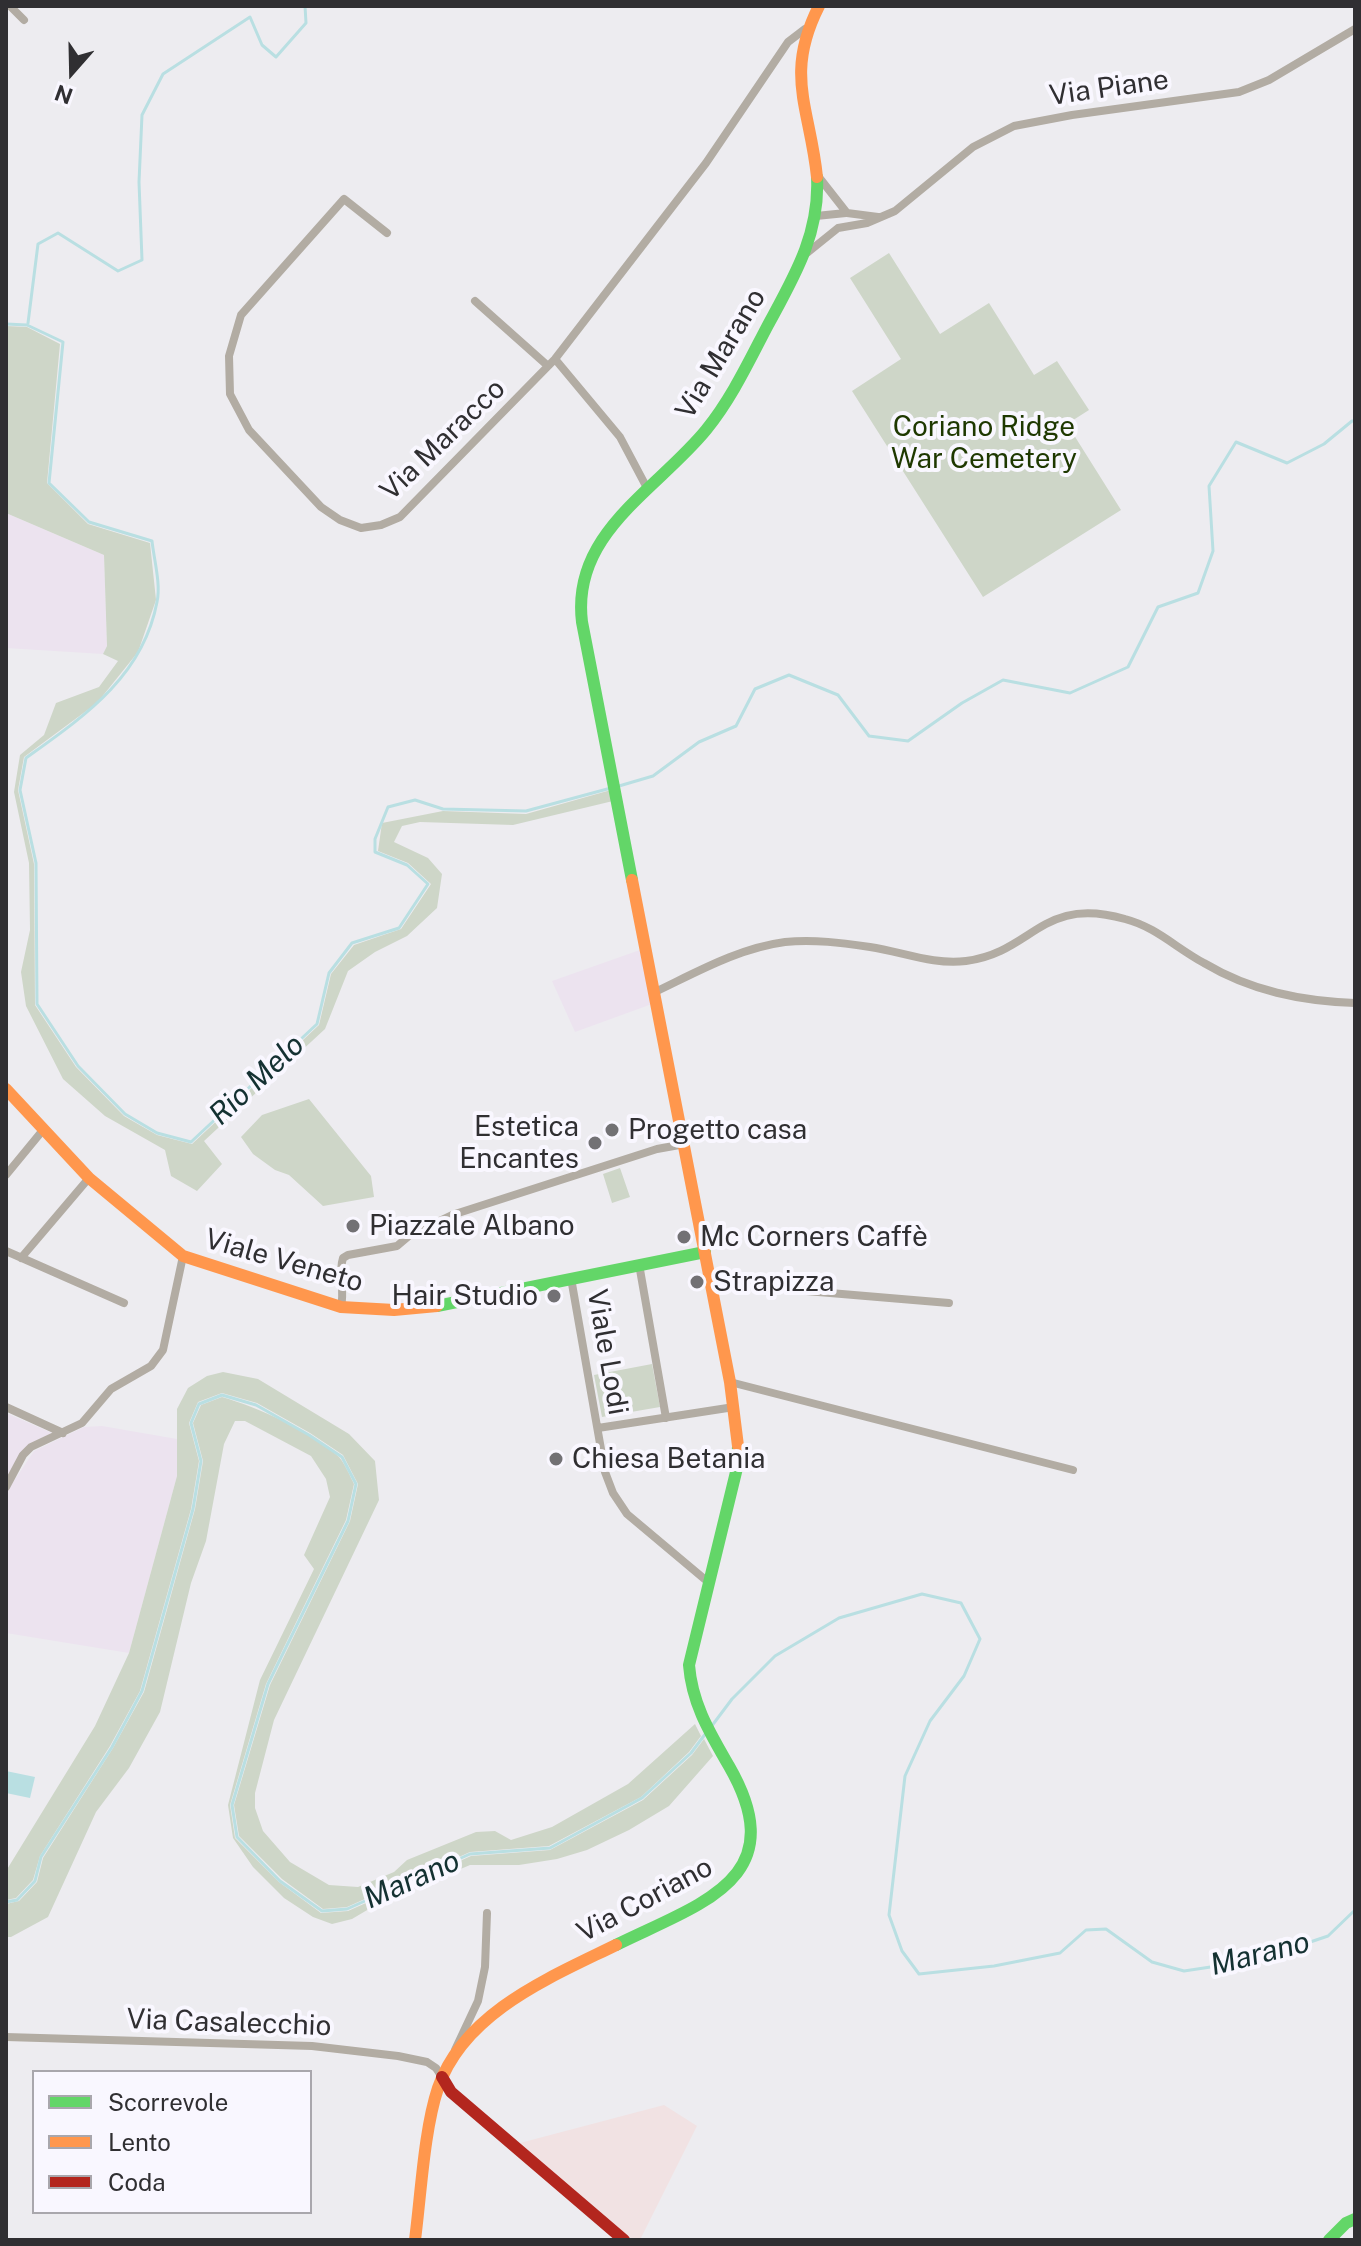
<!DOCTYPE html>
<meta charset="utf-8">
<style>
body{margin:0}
#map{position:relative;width:1361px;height:2246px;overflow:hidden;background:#edecf0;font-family:"Public Sans",sans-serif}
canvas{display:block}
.frame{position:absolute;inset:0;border:8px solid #302f32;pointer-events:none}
.legend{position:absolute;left:32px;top:2070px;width:280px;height:144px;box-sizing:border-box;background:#f9f7ff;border:2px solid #a9a7ad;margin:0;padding:10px 14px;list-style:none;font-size:24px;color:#302f32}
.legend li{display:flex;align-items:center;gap:16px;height:40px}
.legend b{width:40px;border:2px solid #a9a7ad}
.north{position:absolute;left:32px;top:32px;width:80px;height:80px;-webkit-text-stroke:6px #f9f7ff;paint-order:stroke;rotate:200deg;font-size:22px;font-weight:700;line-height:32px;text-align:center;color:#302f32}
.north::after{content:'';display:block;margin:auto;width:28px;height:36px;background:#302f32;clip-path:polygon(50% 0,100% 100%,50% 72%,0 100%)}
</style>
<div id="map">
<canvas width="1361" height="2246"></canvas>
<div class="frame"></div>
<ul class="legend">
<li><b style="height:10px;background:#63d668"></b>Scorrevole</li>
<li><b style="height:10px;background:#ff974d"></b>Lento</li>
<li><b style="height:10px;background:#b3261e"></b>Coda</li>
</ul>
<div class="north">N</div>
</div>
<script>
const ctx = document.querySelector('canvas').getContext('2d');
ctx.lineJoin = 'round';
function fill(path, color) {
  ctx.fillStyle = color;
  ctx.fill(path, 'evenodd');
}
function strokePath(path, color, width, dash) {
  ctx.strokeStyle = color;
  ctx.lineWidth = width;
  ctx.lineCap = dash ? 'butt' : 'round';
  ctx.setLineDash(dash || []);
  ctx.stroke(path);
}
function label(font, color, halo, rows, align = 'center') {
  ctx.font = font + ' "Public Sans",sans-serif';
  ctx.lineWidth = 8;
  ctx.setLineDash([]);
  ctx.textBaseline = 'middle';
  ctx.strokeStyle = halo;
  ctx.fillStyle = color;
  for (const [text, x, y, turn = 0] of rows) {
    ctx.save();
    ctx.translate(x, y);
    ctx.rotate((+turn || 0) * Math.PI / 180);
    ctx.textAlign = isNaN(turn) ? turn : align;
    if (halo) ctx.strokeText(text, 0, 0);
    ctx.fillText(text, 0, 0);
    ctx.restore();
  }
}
fill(new Path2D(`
 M6 513 104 555 107 646 103 654 6 648Z
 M640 950 652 1004 575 1032 552 981Z
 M6 1413 52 1433 29 1444 6 1481Z
 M102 1426 177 1439V1476L129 1653 6 1633V1493L34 1451 84 1427Z`), '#ece3ef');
fill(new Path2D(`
 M664 2105 697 2126 640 2240H633L520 2143Z`), '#f1e2e3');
fill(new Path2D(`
 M889 253 940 334 989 303 1034 375 1057 361 1089 410 1067 424 1121 510 983 597 852 391 901 359 850 278Z
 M6 326 27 327 60 344 47 483 88 524 150 543 156 600 138 652 97 703 24 757 18 790 34 864 35 1005 76 1067 124 1116 157 1135 192 1144 319 1025 331 974 354 945 401 929 431 884 408 863 378 851 382 823 443 811 526 814 611 790 613 801 513 825 420 822 402 826 394 842 428 858 442 874 437 908 407 936 375 952 348 971 325 1029 204 1141 222 1164 197 1191 171 1176 165 1150 105 1116 63 1079 26 1006 21 972 30 930 29 863 14 792 20 755 44 735 56 703 99 687 118 661 103 654 107 646 104 555 6 513Z
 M309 1099 371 1176 374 1197 323 1206 289 1175 275 1170 253 1154 241 1137 262 1115Z
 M620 1168 630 1197 612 1203 603 1174Z
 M652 1364 660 1407 602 1417 594 1375Z
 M223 1372 258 1379 349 1434 375 1461 379 1500 274 1720 255 1793V1808L263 1831 290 1862 329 1885 358 1887 394 1872 407 1860 476 1832 495 1831 511 1840 552 1827 628 1784 695 1724 701 1736 689 1752 641 1797 549 1846 470 1852 347 1907 323 1909 282 1879 239 1836 234 1805 270 1685 350 1521 358 1484 343 1455 310 1433 257 1403 222 1393 198 1402 189 1423 199 1461 191 1509 140 1691 110 1746 40 1856 33 1880 16 1898 6 1900V1871L95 1726 129 1653 177 1476V1409L188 1388 207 1376Z
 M222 1397C257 1407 313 1432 339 1457 345 1464 350 1476 354 1484L346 1520 266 1684 230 1805 235 1838 279 1882 321 1913 348 1911 471 1856 550 1850 643 1800 692 1755 704 1739 713 1756 669 1806 629 1830 587 1850 557 1859 519 1865H470L374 1906 352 1919 332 1924 313 1917 284 1898 253 1867 233 1838 228 1805 260 1680 314 1569 304 1555 330 1497 326 1479 311 1456 245 1421H235L224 1444 206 1541 191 1583 160 1712 129 1768 96 1812 48 1917 11 1937H6V1904L19 1901 37 1882 43 1858 113 1748 144 1692 195 1509 203 1461 193 1423 201 1405Z`), '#ced6c8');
fill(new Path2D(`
 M6 1771 35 1777 30 1798 6 1793Z`), '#b9dfe2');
strokePath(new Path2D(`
 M28 323 38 244 58 233 118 271 142 260 139 182 142 115 163 74 250 17 262 45 276 57 306 23 305 6
 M6 324 27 325 63 342 49 483 89 522 152 541C154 560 161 584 157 602 143 677 83 717 26 758L20 790 36 863 37 1004 78 1066 125 1114 157 1133 191 1142 317 1024 329 973 352 943 399 928 428 884 407 865 375 852V839L388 807 415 800 443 809 526 811 611 788
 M619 786 653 776 699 742 736 726 755 689 789 675 838 695 869 736 908 741 962 703 1003 680 1070 693 1128 667 1158 607 1198 593 1213 551 1209 486 1236 442 1287 463 1324 444 1352 421H1355
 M711 1727 732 1699 775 1656 839 1618 922 1594 961 1603 980 1639 964 1676 930 1721 905 1776 889 1915 902 1951 919 1974 994 1966 1060 1953 1086 1930 1106 1929 1152 1962 1184 1971 1257 1960 1328 1936 1355 1910
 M6 1902 17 1900 35 1881 41 1857 112 1747 142 1691 193 1509 201 1461 191 1423 199 1404 222 1395 256 1405 309 1435 342 1457 356 1484 348 1521 268 1684 232 1805 237 1837 280 1881 322 1911 347 1909 470 1854 550 1848 642 1798 691 1753 706 1733`), '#b9dfe2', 3);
strokePath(new Path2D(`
 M10 6 24 20
 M818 176 847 213 878 217
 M816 216 846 213
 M387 233 344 199 241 315 229 356 230 394 249 430 321 507 340 520 361 528 381 525 400 517 555 359 706 163 788 42 805 29
 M807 253 838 228 867 223 895 211 973 147 1014 126 1072 115 1239 92 1269 80 1355 29
 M475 301 548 366
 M555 359 620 437 647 488
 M655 992C697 972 739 948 785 942 814 939 842 943 870 947 903 952 933 965 966 961 1034 952 1041 895 1125 919 1156 927 1176 948 1204 963 1251 991 1301 1001 1355 1003
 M6 1175 43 1130
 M6 1251 124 1303
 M21 1258 89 1178
 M639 1264 666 1418
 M571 1278 605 1472 613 1493 627 1514 708 1582
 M711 1283 949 1303
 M341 1307C345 1290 338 1273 343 1258L348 1255 397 1246 410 1235 452 1215 657 1149 685 1144
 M730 1382 1073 1470
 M6 1407 63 1433
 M598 1428 734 1407
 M6 1487 23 1455 31 1447 82 1423 111 1389 151 1366 163 1350 183 1256
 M6 2037 312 2046 398 2056 427 2062 436 2068 442 2077
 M455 2050 478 2001 485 1967 487 1913`), '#b2aca3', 8);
strokePath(new Path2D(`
 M632 880 582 622C571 533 657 490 706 430 732 398 749 361 768 325 794 277 820 234 817 177
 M437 1306 705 1252
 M616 1945C701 1903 794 1879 729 1766 710 1733 692 1704 689 1665L737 1468 738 1446
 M1329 2240 1346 2223 1355 2219`), '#63d668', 12);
strokePath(new Path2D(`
 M817 177C810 108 784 75 819 6
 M632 880 730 1382 738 1446
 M6 1089 89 1178 183 1256 341 1307 394 1310 437 1306
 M415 2240C421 2194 424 2130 438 2088 464 2012 551 1977 616 1945`), '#ff974d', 12);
strokePath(new Path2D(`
 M442 2077 451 2092 624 2240`), '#b3261e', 12);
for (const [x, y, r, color] of [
 [612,1130,8,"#727174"],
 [595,1143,8,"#727174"],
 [353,1226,8,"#727174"],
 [684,1237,8,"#727174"],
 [697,1282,8,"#727174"],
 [554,1296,8,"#727174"],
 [556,1459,8,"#727174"]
]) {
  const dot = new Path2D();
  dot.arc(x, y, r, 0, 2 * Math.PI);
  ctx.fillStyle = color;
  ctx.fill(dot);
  strokePath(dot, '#f9f7ff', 3);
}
label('28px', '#302f32', '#f9f7ff', [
 ["Via Piane",1109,88,-8],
 ["Via Marano",721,354,-59],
 ["Via Maracco",443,440,-44],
 ["Viale Veneto",284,1261,16],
 ["Viale Lodi",607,1352,80],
 ["Via Coriano",645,1900,-28],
 ["Via Casalecchio",229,2023,2]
]);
label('28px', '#1e3800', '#f9f7ff', [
 ["Coriano Ridge",984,427],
 ["War Cemetery",984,459]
]);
label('28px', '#302f32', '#f9f7ff', [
 ["Estetica",579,1127,"right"],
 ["Encantes",579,1159,"right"],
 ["Progetto casa",628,1130],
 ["Piazzale Albano",369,1226],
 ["Mc Corners Caffè",700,1237],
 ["Strapizza",713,1282],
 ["Hair Studio",538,1296,"right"],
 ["Chiesa Betania",572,1459]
], 'left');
label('italic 30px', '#143132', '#f9f7ff', [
 ["Rio Melo",257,1080,-43],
 ["Marano",412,1880,-24],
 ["Marano",1260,1954,-14]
]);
</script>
